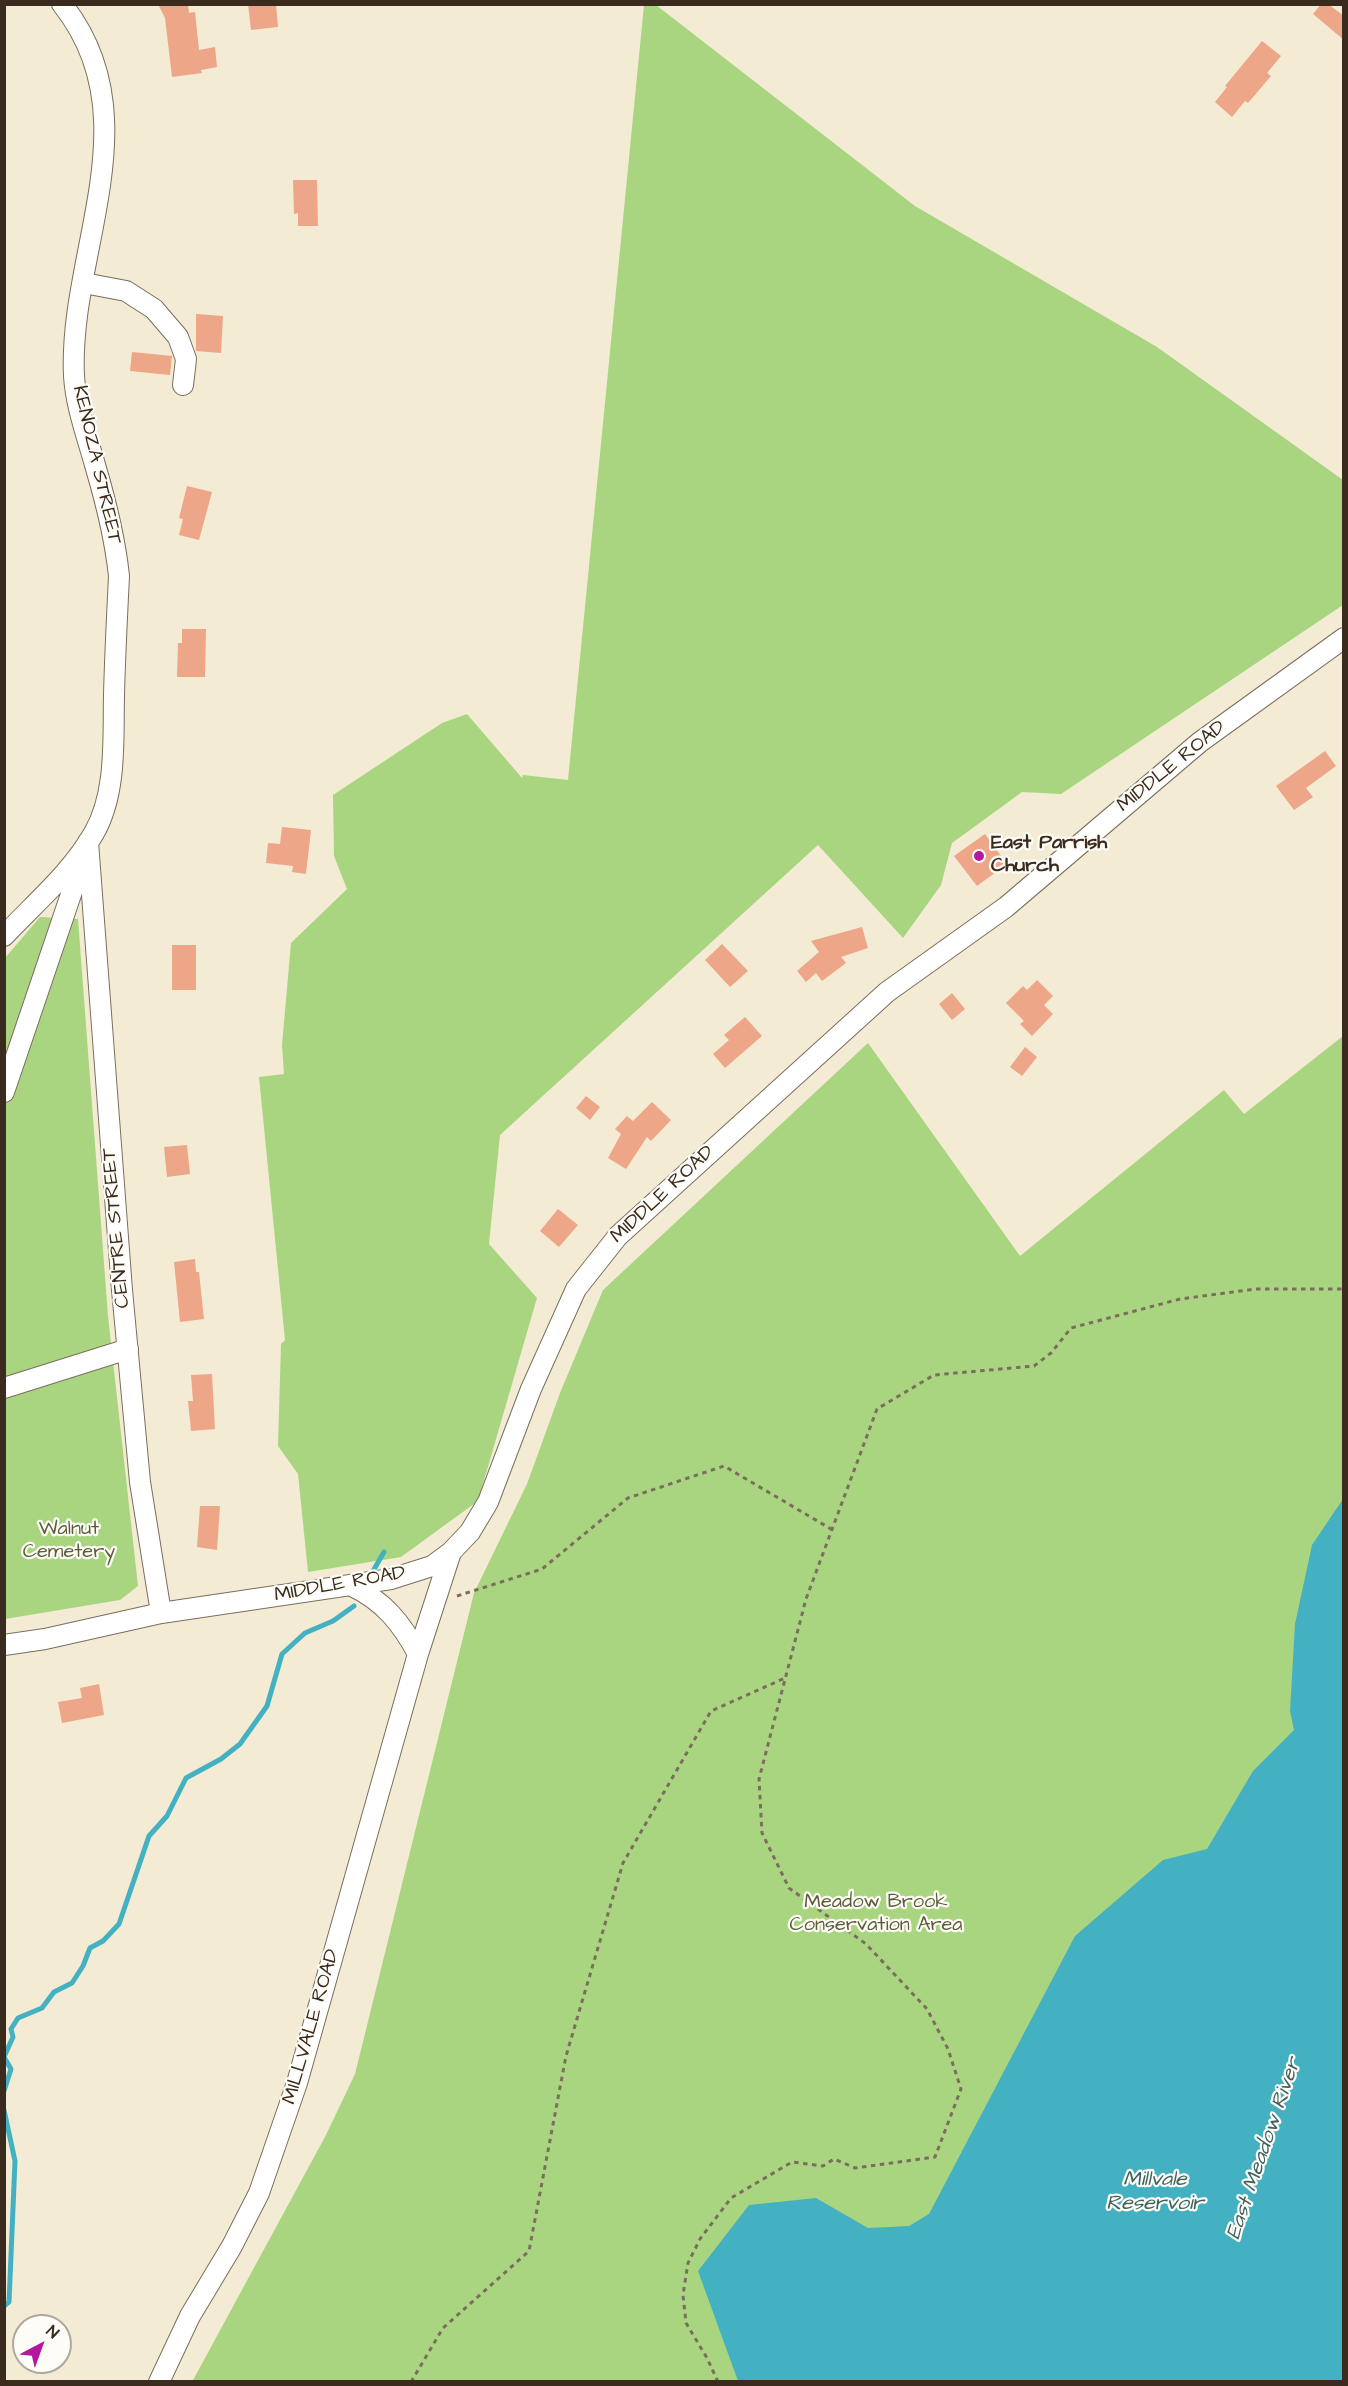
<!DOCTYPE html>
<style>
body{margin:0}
#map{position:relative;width:1348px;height:2386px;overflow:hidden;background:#f3ebd4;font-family:"Architects Daughter",sans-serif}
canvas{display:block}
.frame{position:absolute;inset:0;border:6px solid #3b2a1e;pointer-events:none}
.north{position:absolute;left:12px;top:2314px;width:60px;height:60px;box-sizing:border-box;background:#fdfcf7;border:2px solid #afa8a0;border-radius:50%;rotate:41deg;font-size:16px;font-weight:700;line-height:24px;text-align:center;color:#3b2a1e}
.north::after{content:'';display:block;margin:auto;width:21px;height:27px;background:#b5179e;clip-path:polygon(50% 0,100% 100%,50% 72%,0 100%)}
</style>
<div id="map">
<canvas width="1348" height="2386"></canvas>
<div class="frame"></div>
<div class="north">N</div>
</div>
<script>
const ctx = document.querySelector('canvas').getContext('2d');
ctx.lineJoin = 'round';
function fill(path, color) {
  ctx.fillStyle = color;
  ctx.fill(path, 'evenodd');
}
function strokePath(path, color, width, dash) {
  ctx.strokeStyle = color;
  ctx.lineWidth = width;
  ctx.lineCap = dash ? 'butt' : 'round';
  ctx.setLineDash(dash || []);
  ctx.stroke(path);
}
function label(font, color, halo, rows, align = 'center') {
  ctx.font = font + ' "Architects Daughter",sans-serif';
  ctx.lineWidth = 4.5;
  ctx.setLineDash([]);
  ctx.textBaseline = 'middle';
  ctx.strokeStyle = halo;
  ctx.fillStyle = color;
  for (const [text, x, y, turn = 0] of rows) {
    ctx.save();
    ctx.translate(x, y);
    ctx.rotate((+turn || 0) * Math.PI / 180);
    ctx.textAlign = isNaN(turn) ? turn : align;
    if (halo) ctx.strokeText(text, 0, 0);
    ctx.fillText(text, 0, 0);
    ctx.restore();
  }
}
fill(new Path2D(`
 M644 5H656L915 206 1157 347 1343 480V605L1061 794 1022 792 952 843 941 885 903 938 818 845 500 1135 489 1244 537 1298 478 1501 401 1557 308 1572 298 1474 278 1446 281 1344 285 1340 259 1077 284 1074 282 1045 291 943 347 889 334 856 333 795 442 723 467 714 522 778 523 775 568 780Z
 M40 917 78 919 108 1316 138 1586 120 1600 5 1619V958Z
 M1343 1036V2381L192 2382 326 2135 355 2074 474 1593 527 1484 560 1393 603 1290 868 1043 1020 1256 1224 1090 1244 1114Z`), '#aad580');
fill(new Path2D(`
 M1343 1499V2381H738L698 2271 749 2205 816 2198 868 2228 909 2226 929 2214 1075 1936 1163 1860 1207 1849 1253 1771 1294 1730 1290 1711 1295 1624 1312 1545Z`), '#43b1c1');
strokePath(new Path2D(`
 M373 1571 384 1552
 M4 2057 13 2037 11 2029 18 2018 42 2008 54 1992 72 1983 83 1966 90 1948 103 1941 119 1924 149 1836 167 1816 186 1778 221 1759 240 1744 267 1706 282 1654 305 1633 333 1621 354 1606
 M4 2057 11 2069 4 2091
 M4 2110 15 2161 9 2302 4 2306`), '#43b1c1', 5);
fill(new Path2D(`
 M158 4H188L189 13 195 12 199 50 215 47 217 67 201 70 202 73 172 77 165 18Z
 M248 4H276L278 27 251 30Z
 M1321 4H1328L1344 16V40L1313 14Z
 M1262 41 1281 56 1267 73 1271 76 1248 103 1245 101 1232 117 1215 102 1227 87 1225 86Z
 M293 180H317L318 226H298V213L294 214Z
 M196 314 223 316 221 353 196 351Z
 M132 352 172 356 170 375 130 371Z
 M187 486 212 492 199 540 179 535 183 519 179 518Z
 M182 629H206L205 677H177L178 643H182Z
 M1325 751 1336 766 1306 788 1313 797 1294 810 1276 786Z
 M282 827 311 830 306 874 292 872 293 866 266 863 268 843 280 844Z
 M985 834 1007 864 977 886 954 856Z
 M862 927 868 948 841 957 846 963 822 981 816 973 806 982 797 971 819 952 811 941Z
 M722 944 748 971 730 987 705 960Z
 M172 945H196V990H172Z
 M1037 980 1053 996 1044 1005 1053 1014 1032 1036 1020 1024 1024 1021 1006 1003 1023 986 1027 990Z
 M952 993 965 1009 952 1020 939 1004Z
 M745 1017 762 1036 725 1068 713 1054 729 1040 724 1035Z
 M1025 1047 1037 1057 1022 1076 1010 1067Z
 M586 1096 600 1107 590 1120 576 1108Z
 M652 1102 671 1120 651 1141 647 1137 626 1169 608 1158 621 1134 615 1129 627 1116 633 1121Z
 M187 1145 190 1174 167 1177 164 1147Z
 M558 1209 578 1225 559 1247 540 1231Z
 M195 1259 196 1272H199L204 1319 180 1322 174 1262Z
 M212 1374 215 1429 191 1431 188 1401H193L191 1375Z
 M200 1506H220L217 1550 197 1547Z
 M99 1684 104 1715 62 1723 58 1702 82 1698 80 1688Z`), '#eda687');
const minor = new Path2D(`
 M84 283 126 291 154 309 178 337 186 359 183 385
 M88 842 122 1290 140 1482 161 1613
 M4 936C35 903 72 872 94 833 117 793 113 739 114 695 115 655 117 616 119 576 115 538 106 502 95 465 87 436 76 407 74 376 68 252 153 118 62 4
 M4 1092 84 856
 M4 1388 128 1349
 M352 1586C384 1601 402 1624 418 1654
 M4 1645 45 1639 161 1613 391 1579 432 1566 451 1552 470 1532 488 1502 531 1389 576 1289 618 1236 887 992 1006 907 1200 742 1344 638
 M159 2382 190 2316 232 2246 259 2193 297 2083 418 1654 451 1552`);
strokePath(minor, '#7b6e5e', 22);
strokePath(new Path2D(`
 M457 1596 542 1569 628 1498 724 1466 831 1529
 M411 2382 443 2328 529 2251 566 2056 623 1863 711 1711 785 1678
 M718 2382 707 2358 686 2323 683 2295 688 2263 700 2239 731 2198 792 2162 823 2166 834 2159 855 2168 935 2157 961 2089 948 2049 927 2009 866 1944 789 1888 762 1833 759 1779 806 1599 877 1409 934 1375 1034 1366 1051 1353 1071 1328 1180 1299 1256 1289H1344`), '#7b6e5e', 3, [4.5, 4.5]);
strokePath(minor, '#fff', 20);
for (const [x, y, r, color] of [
 [979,856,6,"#b5179e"]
]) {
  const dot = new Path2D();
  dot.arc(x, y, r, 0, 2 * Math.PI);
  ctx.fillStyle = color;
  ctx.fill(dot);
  strokePath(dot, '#fdfcf7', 2);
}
label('20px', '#3b2a1e', '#fdfcf7', [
 ["KENOZA STREET",96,465,77],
 ["MIDDLE ROAD",1172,767,-39],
 ["MIDDLE ROAD",663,1195,-43],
 ["CENTRE STREET",117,1228,-95],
 ["MIDDLE ROAD",340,1585,-10],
 ["MILLVALE ROAD",312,2027,-74]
]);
label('bold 20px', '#3b2a1e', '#fdfcf7', [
 ["East Parrish",991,844],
 ["Church",991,867]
], 'left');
label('20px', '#5c5d3b', '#fdfcf7', [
 ["Walnut",69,1530],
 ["Cemetery",69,1553],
 ["Meadow Brook",876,1903],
 ["Conservation Area",876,1926]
]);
label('italic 21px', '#3e605f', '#fdfcf7', [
 ["East Meadow River",1265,2149,-71],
 ["Millvale",1155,2181],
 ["Reservoir",1155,2205]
]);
</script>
